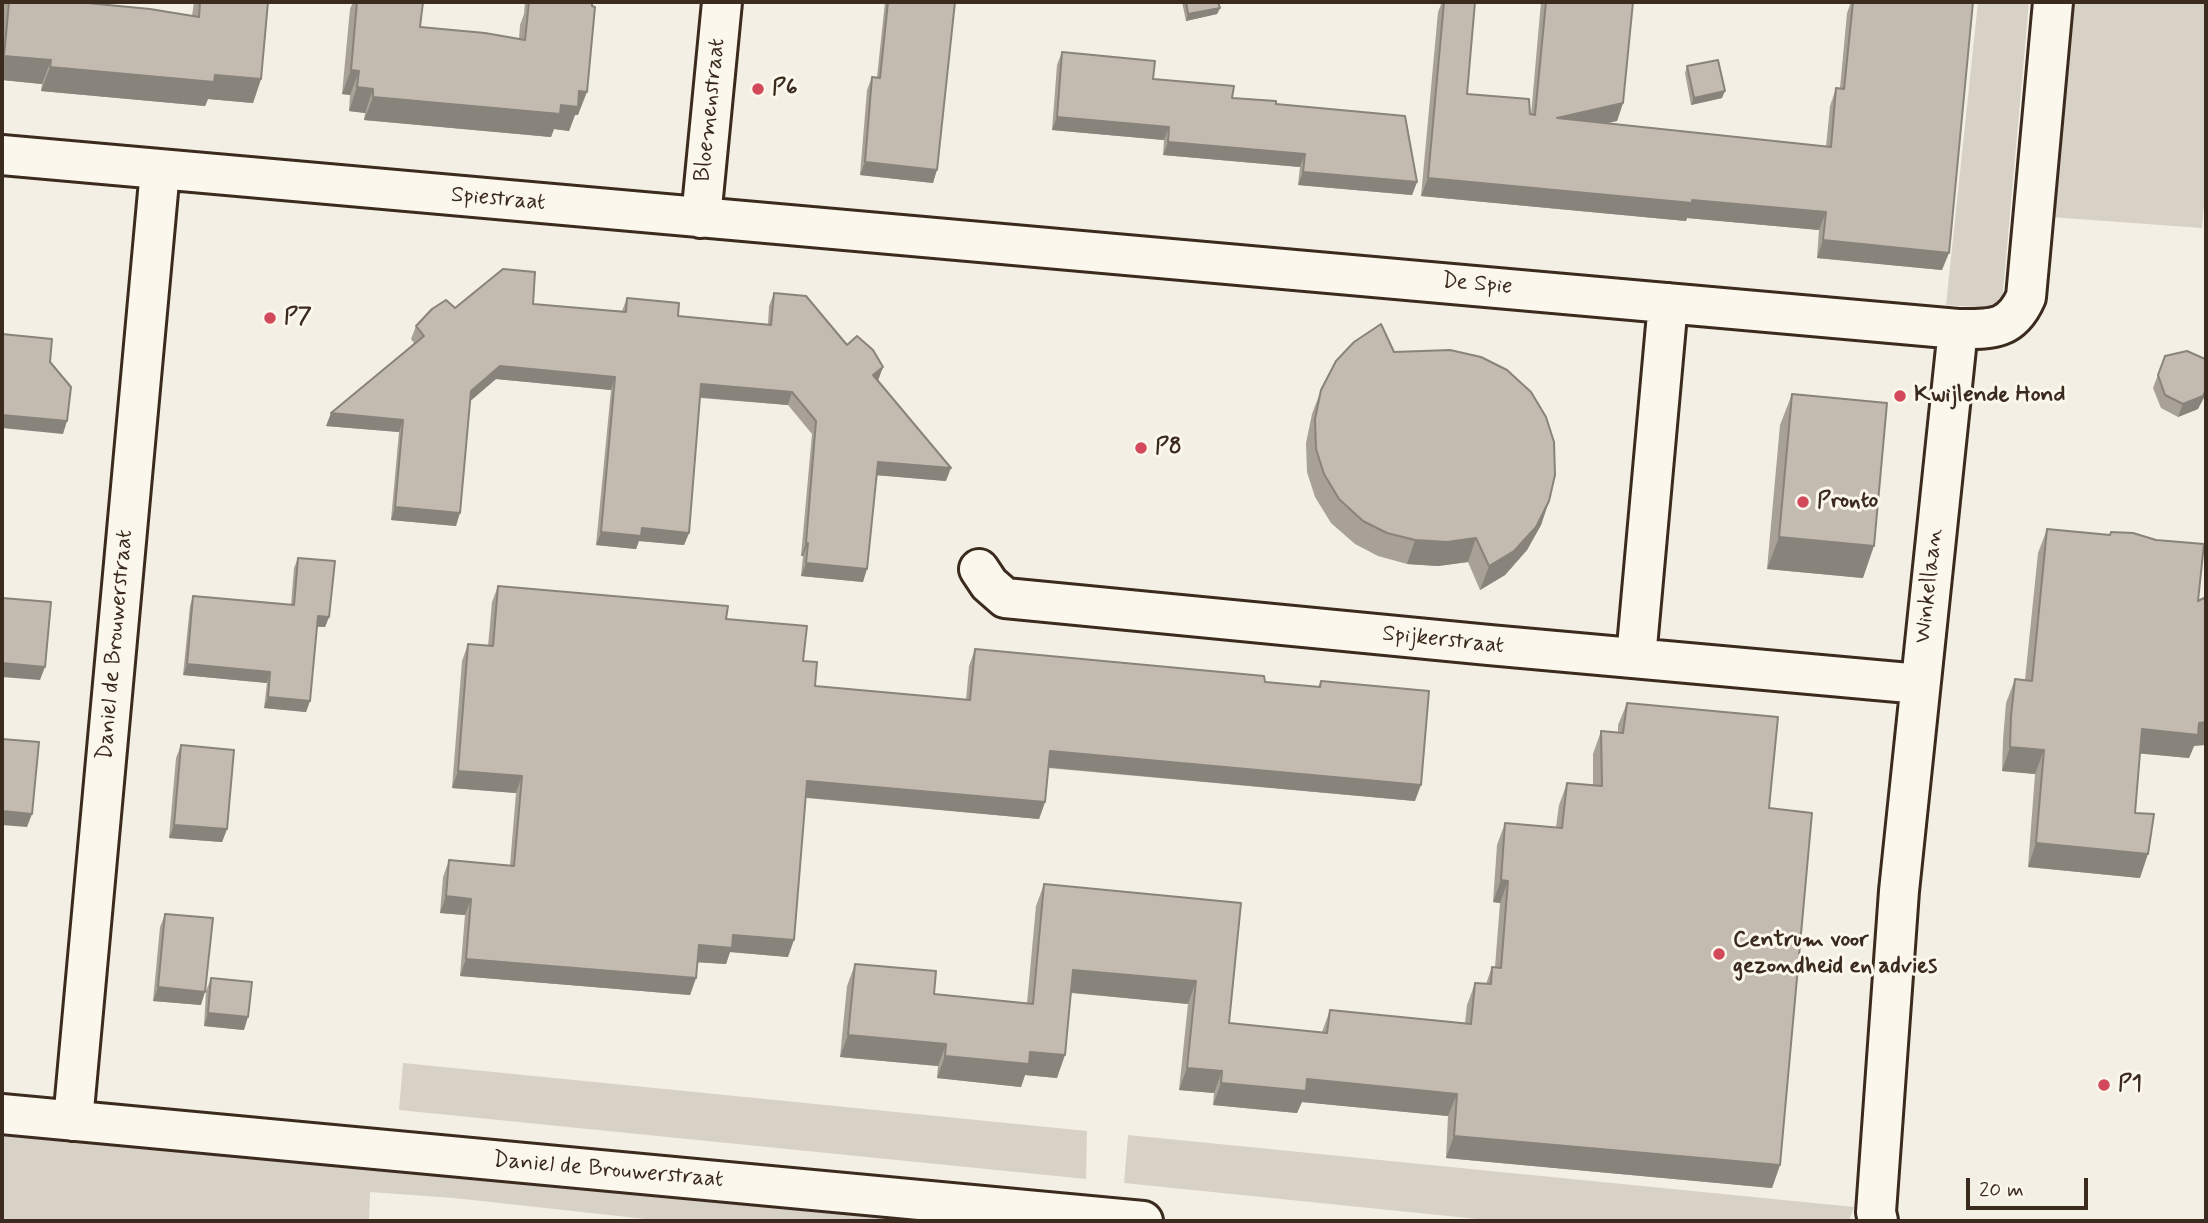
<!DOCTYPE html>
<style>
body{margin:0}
#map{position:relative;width:2208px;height:1223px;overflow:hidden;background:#f3efe4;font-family:Mynerve,sans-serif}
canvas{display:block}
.frame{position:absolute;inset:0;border:4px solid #3b2a1e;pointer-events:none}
.scale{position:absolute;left:1966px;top:1178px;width:122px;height:32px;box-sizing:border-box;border:4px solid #3b2a1e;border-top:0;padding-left:9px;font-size:21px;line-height:24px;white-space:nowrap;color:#3b2a1e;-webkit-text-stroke:5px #fbf7ec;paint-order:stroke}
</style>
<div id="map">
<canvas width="2208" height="1223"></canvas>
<div class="frame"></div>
<div class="scale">20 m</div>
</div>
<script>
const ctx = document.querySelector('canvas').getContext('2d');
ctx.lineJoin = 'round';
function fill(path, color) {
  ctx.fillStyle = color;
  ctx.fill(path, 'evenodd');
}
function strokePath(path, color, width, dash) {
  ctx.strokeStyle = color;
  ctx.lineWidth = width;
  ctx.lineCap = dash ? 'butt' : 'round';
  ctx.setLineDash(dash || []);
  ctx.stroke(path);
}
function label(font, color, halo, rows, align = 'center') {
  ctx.font = font + ' Mynerve,sans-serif';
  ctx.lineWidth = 6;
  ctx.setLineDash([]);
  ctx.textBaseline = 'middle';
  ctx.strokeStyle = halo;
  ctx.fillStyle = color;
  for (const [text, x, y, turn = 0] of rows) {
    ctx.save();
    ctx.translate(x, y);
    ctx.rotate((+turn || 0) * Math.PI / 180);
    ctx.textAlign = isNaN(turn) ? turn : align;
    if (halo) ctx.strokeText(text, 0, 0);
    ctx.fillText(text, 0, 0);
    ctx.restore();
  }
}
fill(new Path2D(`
 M1978 2H2029L2002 303 1991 308 1946 305Z
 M2067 2H2206V180L2202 228 2050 217Z
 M403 1063 1087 1131 1086 1179 399 1110Z
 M2 1128 972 1221H664L454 1198 370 1192 369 1221H2Z
 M1128 1135 1854 1207 1849 1221H1497L1124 1183Z`), '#d8d1c6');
const minor = new Path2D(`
 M2 155 1958 329
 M701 218 722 2
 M979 569 989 584 1005 598 1489 645 1920 684
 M1636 658 1668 303
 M2 1114 1143 1221
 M73 1121 160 170
 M1878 1221 1876 1212 1899 891 1958 329C1991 329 2011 331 2026 297L2053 2`);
strokePath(minor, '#3b2a1e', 44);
strokePath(minor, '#fbf7ec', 38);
fill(new Path2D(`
 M3 2H77L192 16 194 2H268L261 79 253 103 208 99 205 106 41 91 42 84 2 80Z
 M353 2H423L420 27 519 39 520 25 524 14 525 2H592L578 115H575L569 131 554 129 551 137 364 120 365 113 349 111 350 95 342 94 350 9Z
 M885 2H955L933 183 860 175 867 90 872 77H877Z
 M1182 2H1218L1220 8 1217 14 1186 21Z
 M1442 2H1475L1467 94 1531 115 1541 2H1633L1623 103 1617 121 1607 123 1826 147 1830 106 1836 88H1840L1847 13 1851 2H1973L1942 270 1817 258 1819 230 1687 218 1686 221 1421 196 1438 12Z
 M1062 52 1153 79 1232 98 1276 104 1417 182 1412 195 1298 185 1300 167 1163 155 1164 140 1052 130 1057 65Z
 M1687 66 1722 98 1691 105 1685 73Z
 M774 293 847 345 883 367 878 381 946 481 877 475 863 582 801 576 803 556H801L812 434 788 405 700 398 689 533 684 545 639 541 636 549 596 545 611 390 496 379 470 400 456 526 391 520 399 432 326 426 414 343 411 339 416 326 533 304 622 311 627 298 678 316 768 324 769 306Z
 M1394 352 1549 501 1541 525 1527 550 1505 575 1480 590 1468 562 1438 566 1407 564 1378 556 1355 544 1331 523 1315 497 1307 472 1306 443 1312 414 1321 390Z
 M2165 356 2198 409 2178 417 2161 408 2153 388Z
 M1792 394 1863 578 1767 569 1780 425Z
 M2047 529 2198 601 2194 746 2189 758 2140 753 2135 813 2140 878 2028 867 2035 774 2002 771 2003 740 2006 703 2015 679 2025 680 2038 553Z
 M298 558 329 617 325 627H317L310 701 306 712 264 708 267 683 183 675 190 606 193 596 291 605 294 568Z
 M498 586 726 619 803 661 815 686 966 700 969 666 975 649 1318 687 1321 681 1415 801 1048 768 1045 802 1039 819 806 798 788 957 730 952 726 964 697 962 696 978 690 995 460 976 465 915 440 913 443 877 449 860 510 865 516 793 452 788 462 661 468 644 488 646 492 602Z
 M1627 703 1769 808 1780 1165 1772 1188 1446 1158 1448 1116 1302 1102 1297 1113 1213 1105 1214 1093 1179 1090 1188 1004 1071 993 1057 1078 1025 1075 1021 1087 937 1078 938 1066 840 1057 847 986 855 964 934 994 1027 1003 1036 906 1044 884 1241 903 1229 1023 1322 1032 1330 1010 1465 1023 1467 1005 1475 983 1486 984 1492 967H1495L1500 903 1493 902 1497 845 1505 823 1556 827 1559 805 1567 783 1593 785V754L1601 731 1618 733V725Z
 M181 745 227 829 222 842 169 838 176 758Z
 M165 914 201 1005 153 1001 160 927Z
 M211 978 244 1030 204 1026 206 991Z`), '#a8a197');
fill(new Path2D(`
 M1220 8 1217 14 1186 21 1188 14Z
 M4 56 51 60 42 84 2 80V62Z
 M50 67 215 75 261 79 253 103 208 99 205 106 41 91Z
 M351 70 359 71 350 95 342 94Z
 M357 87 373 89 365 113 349 111Z
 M579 91 587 92 578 115H575L569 131 554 129 551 137 364 120 373 97 561 105Z
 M1725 91 1722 98 1691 105 1694 98Z
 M1623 103 1617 121 1550 135 1557 118Z
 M1057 117 1169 127 1164 140 1052 130Z
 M1168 142 1305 154 1300 167 1163 155Z
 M865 162 937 170 933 183 860 175Z
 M1303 172 1417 182 1412 195 1298 185Z
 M1428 178 1692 200 1826 212 1819 230 1687 218 1686 221 1421 196Z
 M1823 240 1949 253 1942 270 1817 258Z
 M500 366 615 377 611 390 496 379 467 404 471 391Z
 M883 367 878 380 868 388 873 375Z
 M701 384 792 392 788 405 696 397Z
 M2206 390V394L2198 409 2178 417 2183 404Z
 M331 413 403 420 399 432 326 426Z
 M2 415 67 421 63 434 2 428Z
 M878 462 951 468 946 481 874 475Z
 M1549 501 1541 525 1527 550 1505 575 1480 590 1489 566Z
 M395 507 460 513 456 526 391 520Z
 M642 528 689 533 684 545 639 541 636 549 596 545 601 532Z
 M1779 537 1874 546 1863 578 1767 569Z
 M1476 538 1468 562 1438 566 1407 564 1415 540Z
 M806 543H808L803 556H801Z
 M806 563 867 569 863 582 801 576Z
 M318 616 329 617 325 627 314 626Z
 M2 663 45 667 40 680 2 677Z
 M187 664 270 672 267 683 183 675Z
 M268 697 310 701 306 712 264 708Z
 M2206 722V745L2194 746 2189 758 2134 753 2142 729Z
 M2010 747 2044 750 2035 774 2002 771Z
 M1050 751 1421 785 1415 801 1044 767Z
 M458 771 522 776 516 793 452 788Z
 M807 781 1045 802 1039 819 801 797Z
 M2 811 32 814 27 827 2 825Z
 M174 825 227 829 222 842 169 838Z
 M2036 843 2148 854 2140 878 2028 867Z
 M1501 880 1508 881 1500 903 1493 902Z
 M446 896 471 899 465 915 440 913Z
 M733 935 794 940 788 957 730 952 726 964 693 962 699 945Z
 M466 959 696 978 690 995 460 976Z
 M1073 970 1196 981 1188 1004 1065 992Z
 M158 987 205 992 201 1005 153 1001Z
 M208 1013 248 1017 244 1030 204 1026Z
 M848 1035 946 1044 938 1066 840 1057Z
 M1030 1052 1065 1055 1057 1078 1025 1075 1021 1087 937 1078 945 1056Z
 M1187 1068 1222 1071 1214 1093 1179 1090Z
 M1307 1079 1457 1094 1448 1116 1302 1102 1297 1113 1213 1105 1221 1083Z
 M1454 1136 1780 1165 1772 1188 1446 1158Z`), '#88837b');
const building = new Path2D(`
 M9 2H77L150 9 199 17 200 2H268L261 79 215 75 214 82 50 67 51 60 4 56Z
 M357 2H423L420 27 485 33 525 40 529 2H592V6L595 7 587 92 579 91 578 107 561 105 560 114 373 97V89L357 87 359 71 351 70Z
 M888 2H955L937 170 865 162 872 77 880 78Z
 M1186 2H1218L1220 8 1188 14Z
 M1444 2H1475L1467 94 1529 99 1530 114 1535 115 1546 2H1633L1623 103 1557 118 1831 147 1836 88 1844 89 1853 2H1973L1949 253 1823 240 1826 212 1692 200V203L1428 178Z
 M1062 52 1155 61 1153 79 1234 86 1232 98 1276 101V104L1405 116 1417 182 1303 172 1305 154 1168 142 1169 127 1057 117Z
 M1718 60 1725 91 1694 98 1687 66Z
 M503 269 535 272 533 304 626 312 627 298 679 303 678 316 771 325 774 293 806 296 847 345 857 336 873 350 883 367 873 375 951 468 878 462 867 569 806 563 808 543H806L816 421 792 392 701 384 689 533 642 528 641 536 601 532 615 377 500 366 471 391 460 513 395 507 403 420 331 413 424 336 416 326 432 309 446 300 455 308Z
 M1381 324 1394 352 1450 350 1481 357 1507 370 1531 392 1546 417 1554 442 1555 475 1549 501 1536 527 1514 551 1489 566 1476 538 1447 542 1415 540 1387 533 1363 521 1339 499 1324 474 1316 449 1315 419 1321 390 1336 361 1354 342Z
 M2 334 52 339 50 362 71 387 67 421 2 415Z
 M2187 351 2205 359 2206 363V390L2203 396 2183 404 2165 395 2158 375 2165 356Z
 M1792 394 1887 403 1874 546 1779 537Z
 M2047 529 2110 535 2111 532 2133 533 2156 540 2204 544 2198 601 2206 597V722L2199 723 2198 735 2142 729 2135 813 2154 814 2148 854 2036 843 2044 750 2010 747 2011 716 2015 679 2032 681Z
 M298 558 335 561 329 617 318 616 310 701 268 697 270 672 187 664 193 596 294 605Z
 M498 586 728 606 726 619 807 626 803 661 817 662 815 686 970 700 975 649 1264 676 1265 682 1320 687 1321 681 1429 691 1421 785 1050 751 1045 802 807 781 794 940 733 935 732 948 699 945 696 978 466 959 471 899 446 896 449 860 514 866 522 776 458 771 468 644 493 646Z
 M2 598 51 602 45 667 2 663Z
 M1627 703 1778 717 1769 808 1812 813 1780 1165 1454 1136 1457 1094 1307 1079 1306 1091 1221 1083 1222 1071 1187 1068 1196 981 1073 970 1065 1055 1030 1052 1029 1064 945 1056 946 1044 848 1035 855 964 936 971 934 994 1033 1004 1044 884 1241 903 1229 1023 1327 1033 1330 1010 1471 1024 1475 983 1491 984 1492 967 1501 968 1508 881 1501 880 1505 823 1562 828 1567 783 1602 786 1601 731 1623 733Z
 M2 739 39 742 32 814 2 811Z
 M181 745 234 750 227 829 174 825Z
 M165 914 213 918 205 992 158 987Z
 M211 978 252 982 248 1017 208 1013Z`);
fill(building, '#c3bbb0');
strokePath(building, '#88837b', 2);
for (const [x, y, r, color] of [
 [758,89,7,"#d1495b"],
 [270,318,7,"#d1495b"],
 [1900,396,7,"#d1495b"],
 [1141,448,7,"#d1495b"],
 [1803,502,7,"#d1495b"],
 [1719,954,7,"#d1495b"],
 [2104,1085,7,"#d1495b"]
]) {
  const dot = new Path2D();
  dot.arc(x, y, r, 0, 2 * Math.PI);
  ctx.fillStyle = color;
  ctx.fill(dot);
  strokePath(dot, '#fbf7ec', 2.5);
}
label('bold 23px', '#3b2a1e', '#fbf7ec', [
 ["P6",772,89],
 ["P7",284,318],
 ["Kwijlende Hond",1914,396],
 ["P8",1155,448],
 ["Pronto",1817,502],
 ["Centrum voor",1733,941],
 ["gezondheid en advies",1733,967],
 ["P1",2118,1085]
], 'left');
label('23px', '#3b2a1e', '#fbf7ec', [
 ["Bloemenstraat",711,110,-84],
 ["Spiestraat",498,200,5],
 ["De Spie",1477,285,5],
 ["Winkellaan",1930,586,-84],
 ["Spijkerstraat",1443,641,6],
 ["Daniel de Brouwerstraat",116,645,-85],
 ["Daniel de Brouwerstraat",608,1171,5]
]);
</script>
